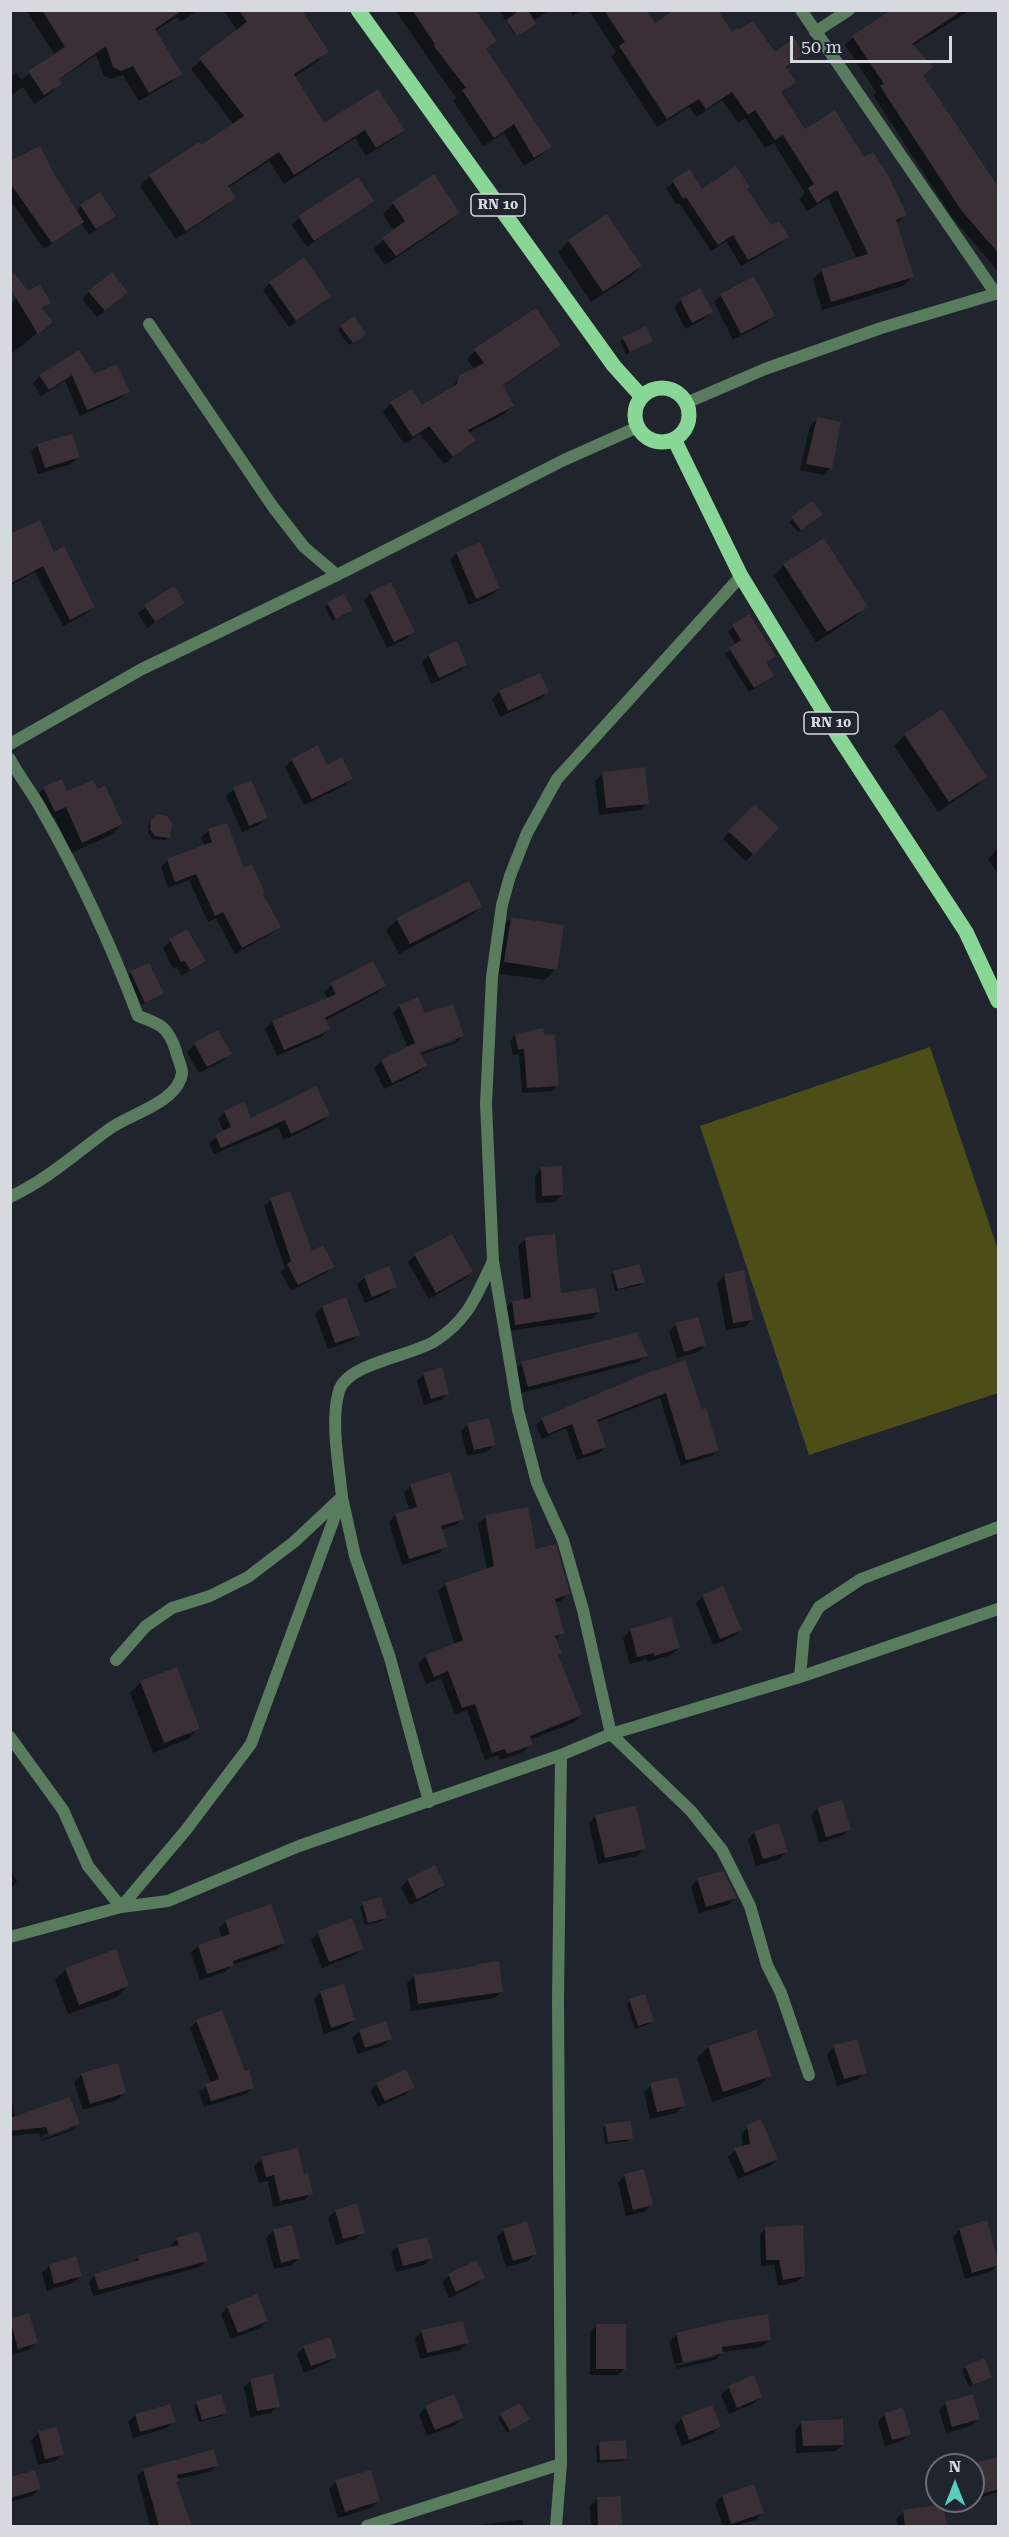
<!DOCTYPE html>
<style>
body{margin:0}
#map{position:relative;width:1009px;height:2537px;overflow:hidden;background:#1f242d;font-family:"Roboto Serif",serif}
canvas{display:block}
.frame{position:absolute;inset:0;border:12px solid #d6d9e0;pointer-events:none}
.north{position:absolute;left:925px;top:2453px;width:60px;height:60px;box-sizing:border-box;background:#1f242d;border:2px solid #686c75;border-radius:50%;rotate:0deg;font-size:16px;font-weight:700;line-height:24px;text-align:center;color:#d6d9e0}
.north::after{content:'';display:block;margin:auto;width:21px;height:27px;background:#59cebe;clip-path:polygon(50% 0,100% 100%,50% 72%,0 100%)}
.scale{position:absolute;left:790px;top:36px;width:162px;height:27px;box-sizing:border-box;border:3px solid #d6d9e0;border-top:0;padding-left:8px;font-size:18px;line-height:21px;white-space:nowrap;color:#d6d9e0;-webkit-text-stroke:4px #1f242d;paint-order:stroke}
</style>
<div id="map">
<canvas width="1009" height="2537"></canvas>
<div class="frame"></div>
<div class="north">N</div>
<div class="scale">50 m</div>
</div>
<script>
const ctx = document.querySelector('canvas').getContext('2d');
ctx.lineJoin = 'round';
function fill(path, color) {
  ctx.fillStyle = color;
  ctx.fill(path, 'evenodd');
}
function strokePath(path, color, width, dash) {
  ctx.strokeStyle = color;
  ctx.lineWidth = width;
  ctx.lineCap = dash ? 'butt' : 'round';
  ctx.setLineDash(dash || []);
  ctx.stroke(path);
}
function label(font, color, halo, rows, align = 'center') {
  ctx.font = font + ' "Roboto Serif",serif';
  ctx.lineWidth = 4.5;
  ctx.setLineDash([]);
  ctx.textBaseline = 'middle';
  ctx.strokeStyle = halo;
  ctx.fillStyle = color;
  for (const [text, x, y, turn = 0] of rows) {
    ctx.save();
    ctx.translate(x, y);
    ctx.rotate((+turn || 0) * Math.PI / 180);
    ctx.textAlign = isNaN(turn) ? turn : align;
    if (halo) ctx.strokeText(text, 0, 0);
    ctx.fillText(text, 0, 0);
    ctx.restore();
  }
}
fill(new Path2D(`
 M930 1047 998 1250V1393L809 1455 700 1126Z`), '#4d4e17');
fill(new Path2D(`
 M26 10H198L181 22 177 17 155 31 180 74 170 83 139 101 123 75 111 79 104 76 96 55 58 80 60 83 51 93 34 104 23 87 10 96V76L17 73 21 80 55 55Z
 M224 10H300L327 52 317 62 294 77 324 125 403 130 393 139 366 156 355 138 284 184 269 161 228 188 234 198 224 207 176 239 140 186 150 176 198 144 200 147 234 125 191 69 237 31Z
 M395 10H467L495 41 485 50 550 147 540 156 524 166 504 133 483 146 453 101 456 98Z
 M499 10H550L514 34Z
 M569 10H582L573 16Z
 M589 10H644L654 25 732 34 774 54H803L785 69 794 82 780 94 805 131 864 159 905 215 896 224 912 277 903 286 822 310 813 279 822 270 857 259 828 198 807 211 799 199 805 193 774 143 765 148 745 118 738 123 722 100 696 117 689 107 657 127 611 57 616 52Z
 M894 10H971L912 46 922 76 998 190V271L953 218 873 95 876 92 845 45 853 37Z
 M10 156 13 162 53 176 76 212 81 206 114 216 89 235 81 223 44 249 10 200Z
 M690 171 702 191 745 189 771 227 787 237 780 244 741 266 726 241 711 251 679 203 676 204 666 188Z
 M434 176 459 213 448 223 385 265 373 249 394 231 383 214 393 204Z
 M372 200 307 247 292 225 299 218Z
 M607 216 641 266 630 277 591 302 558 252 569 241Z
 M754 278 773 316 766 323 733 340 714 302 721 295Z
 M270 283 329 296 289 327 263 290Z
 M39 286 49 303 41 310 51 322 10 355V303Z
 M89 292 119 299 97 317 82 299Z
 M681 300 711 312 704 319 685 329 674 307Z
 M341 327 361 337 349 345 338 330Z
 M623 338 651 340 626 354 620 342Z
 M559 345 551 353 502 386 512 406 504 414 468 433 465 448 444 464 420 434 404 444 383 412 391 403 421 407 450 390 460 377 474 369 467 359 475 351Z
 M78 352 94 376 128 391 121 398 80 416 65 381 41 396 33 383 40 376Z
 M817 419 830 468 823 475 800 470 810 426Z
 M38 445 78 456 71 464 38 474 31 452Z
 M812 503 818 517 798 532 789 522Z
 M10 535 53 554 94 607 86 614 63 626 35 572 10 586Z
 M457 553 499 588 492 595 469 605 450 560Z
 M784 565 866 606 855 617 816 642 774 576Z
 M174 588 183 603 147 628 138 613Z
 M371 593 413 632 406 639 387 648 364 600Z
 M328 604 348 613 332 621 325 607Z
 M733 626 774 655 765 663 773 676 749 692 725 654 736 645 728 631Z
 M429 655 466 665 458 672 431 684 422 662Z
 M539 674 547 692 540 699 500 717 492 699 499 692Z
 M942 711 985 777 975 787 938 812 894 746 905 735Z
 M292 760 327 767 351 779 344 786 304 805 285 767Z
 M602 774 647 803 640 810 599 815 595 781Z
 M44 788 67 793 122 824 111 835 71 853 55 817 44 822 33 799Z
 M234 789 266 818 259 825 242 832 226 796Z
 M754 806 777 828 746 861 723 839Z
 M152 821 169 837 166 840 152 839 148 832V825Z
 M226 824 243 870 262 894 279 926 272 933 235 954 216 918 208 922 189 880 168 888 161 867 168 860 205 846 201 838 208 831Z
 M998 848V874L988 859Z
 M480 907 469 917 399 954 386 930 397 920Z
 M511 918 555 970 545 980 494 973 500 929Z
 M170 941 204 960 182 976 177 967 173 969 163 948Z
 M131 973 163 993 141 1005 128 976Z
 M331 985 384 986 377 993 324 1021 328 1030 321 1037 277 1056 265 1029 272 1022 328 999 324 992Z
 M400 1006 424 1015 463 1036 456 1043 420 1055 425 1066 418 1073 384 1089 374 1068 381 1061 408 1048 393 1013ZM456 1037V1041L413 1056 412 1053Z
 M218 1032 230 1053 223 1061 199 1073 187 1052 194 1045Z
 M515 1035 557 1085 552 1091 522 1093 519 1054 513 1055 510 1041Z
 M225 1112 250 1120 328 1115 321 1122 284 1140 278 1127 214 1154 209 1143 224 1132 218 1119Z
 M542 1168 562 1195 555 1202 536 1203 535 1176Z
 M271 1200 311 1253 332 1267 326 1273 291 1291 281 1272 285 1268 264 1206Z
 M526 1239 560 1295 599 1312 592 1319 508 1331 505 1309 512 1302 524 1300 518 1246Z
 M415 1255 472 1272 464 1279 429 1299 408 1262Z
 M614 1272 643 1282 640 1285 615 1291 611 1275Z
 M724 1275 752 1319 745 1327 726 1330 717 1283Z
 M365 1277 395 1286 388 1293 365 1303 357 1284Z
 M322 1307 358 1334 351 1341 328 1349 315 1314Z
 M676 1324 705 1345 698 1352 677 1358 669 1332Z
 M646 1355 639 1362 521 1393 515 1370 522 1363Z
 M654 1372 718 1450 712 1456 681 1465 660 1398 596 1423 604 1447 599 1453 577 1460 566 1428 542 1439 536 1425 542 1419Z
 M424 1374 448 1393 441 1400 424 1405 417 1381Z
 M468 1424 494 1444 487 1452 467 1456 461 1431Z
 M411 1486 462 1518 455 1525 441 1530 446 1546 439 1553 402 1565 389 1522 395 1515 410 1511 404 1493Z
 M486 1517 535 1551 568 1593 561 1601 555 1603 562 1632 555 1640 560 1653 557 1657 581 1715 573 1723 529 1740 531 1744 523 1752 500 1760 498 1755 485 1760 467 1710 455 1715 441 1678 426 1684 418 1664 426 1656 455 1645 438 1592 445 1584 487 1570 478 1524Z
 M703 1596 740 1630 733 1637 713 1645 696 1603Z
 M670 1619 679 1648 671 1655 647 1662V1659L630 1664 623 1638 630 1630Z
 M141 1682 199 1728 188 1739 153 1753 130 1693Z
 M818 1808 849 1829 842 1836 819 1843 811 1815Z
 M596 1816 644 1849 637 1856 598 1864 589 1823Z
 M755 1832 786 1852 779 1859 756 1866 748 1839Z
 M10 1869 17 1882 10 1889Z
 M698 1879 735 1898 728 1905 699 1913 691 1887Z
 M408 1880 443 1885 436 1892 410 1905 401 1887Z
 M363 1904 385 1917 382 1921 365 1925 360 1907Z
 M226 1921 284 1943 276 1950 232 1965 225 1972 200 1980 191 1953 198 1946 222 1938 219 1928Z
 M318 1933 362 1948 355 1955 322 1968 311 1940Z
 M477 1966 502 1991 495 1998 411 2011 407 1983 414 1976 475 1968Z
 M66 1969 127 1986 117 1997 68 2014 55 1980Z
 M321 1992 353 2020 346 2027 324 2034 314 1999Z
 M630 2001 652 2021 649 2024 635 2029 627 2004Z
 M197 2021 244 2073 253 2087 246 2094 204 2107 199 2092 211 2083 190 2028Z
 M359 2031 390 2039 383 2046 358 2054 352 2038Z
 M755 2032 770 2075 759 2086 712 2102 697 2058 708 2047Z
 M834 2047 865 2072 858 2079 837 2086 827 2054Z
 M117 2064 125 2093 117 2100 83 2110 74 2082 81 2075Z
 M377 2084 413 2087 406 2094 378 2107 370 2091Z
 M651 2085 683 2106 676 2113 650 2119 644 2092Z
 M13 2103 15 2118 78 2124 71 2131 42 2141 39 2133 10 2136V2104ZM71 2125V2129L42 2139 41 2136Z
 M606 2125 631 2138 628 2141 605 2144 603 2128Z
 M748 2127 777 2159 770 2166 738 2179 728 2157 735 2150 743 2148 741 2134Z
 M262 2159 303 2176 311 2193 304 2200 273 2207 268 2181 259 2183 254 2166Z
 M625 2175 651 2205 644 2212 626 2216 618 2183Z
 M335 2211 363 2232 356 2239 336 2245 328 2218Z
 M766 2228 803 2276 797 2282 778 2286 774 2265 761 2266 760 2234Z
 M960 2229 998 2264 992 2271 965 2279 953 2237Z
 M504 2230 535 2254 528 2261 506 2267 497 2237Z
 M273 2231 299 2258 292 2265 274 2269 266 2238Z
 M177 2239 206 2261 200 2267 93 2296 89 2282 95 2275 132 2264 138 2257 172 2248 171 2245Z
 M398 2246 431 2258 424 2265 396 2272 391 2253Z
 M49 2266 80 2276 73 2283 47 2291 42 2273Z
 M449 2275 483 2278 476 2285 449 2298 442 2282Z
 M228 2307 267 2321 260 2328 231 2339 221 2314Z
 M10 2321 36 2343 29 2350 11 2355Z
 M731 2321 770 2339 762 2347 722 2352 715 2360 676 2369 669 2342 676 2335ZM715 2354V2357L676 2366 675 2364Z
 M597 2325 625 2368 618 2375H590V2332Z
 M422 2331 467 2343 460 2350 420 2359 415 2338Z
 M304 2347 335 2356 328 2363 304 2373 297 2354Z
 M966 2367 990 2376 969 2387 962 2370Z
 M753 2377 760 2397 753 2404 729 2414 721 2395 729 2387Z
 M251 2380 278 2406 271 2413 250 2417 244 2387Z
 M197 2403 225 2413 222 2416 199 2422 194 2406Z
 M946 2403 978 2419 971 2426 946 2433 939 2410Z
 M426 2407 462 2418 455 2425 427 2436 419 2414Z
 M711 2407 719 2427 712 2434 682 2446 674 2426 681 2419Z
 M885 2414 909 2434 902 2441 885 2446 878 2421Z
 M135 2415 174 2421 167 2428 133 2438 128 2422Z
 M501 2415 528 2419 507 2433 498 2418Z
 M802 2422 843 2444 836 2451 796 2453 795 2430Z
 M39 2433 62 2454 55 2461 38 2465 31 2440Z
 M599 2444 626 2458 623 2461 597 2463 596 2447Z
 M998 2458V2492L973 2500 972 2465Z
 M216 2466 210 2472 177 2479 174 2483 191 2526H150L137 2476 144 2470Z
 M10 2479 39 2489 32 2496 10 2502Z
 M336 2482 379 2501 371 2508 338 2518 329 2489Z
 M722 2496 762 2513 755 2520 735 2526H723L715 2503Z
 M619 2498 620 2526H591L590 2506 597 2499Z
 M942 2506 945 2526H898L896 2519 904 2512Z
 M523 2520V2526H475L477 2525Z`), '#0007');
fill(new Path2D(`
 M42 10H183L155 29 182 74 149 93 133 66 121 71 113 67 106 46 59 79 62 84 44 95 28 71 65 47Z
 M239 10H302L329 52 294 74 324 123 378 89 405 130 376 148 365 130 294 175 279 152 228 186 236 198 186 231 149 175 199 142 201 145 244 116 199 58 247 22Z
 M412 10H475L497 41 486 49 552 147 534 158 514 124 494 138 462 90 466 88 433 45 435 44Z
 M520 10H528L536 24 517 36 506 20Z
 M604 10H646L655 23 674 10H718L732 32 737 28 739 30 753 21 775 52 794 38 805 54 786 67 796 82 781 92 805 129 835 110 864 157 873 152 889 177 907 215 896 220 914 277 831 302 821 269 868 254 837 190 817 203 808 188 814 184 783 135 775 140 755 110 748 115 732 92 706 109 699 99 667 119 619 46 625 42Z
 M891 10H963L912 44 933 67 923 75 999 188V254L961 210 880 86 884 84 852 36Z
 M40 146 55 175 84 222 52 243 10 183V161Z
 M736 166 750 187 747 189 771 225 779 221 789 237 748 260 733 235 718 245 686 197 683 199 672 180 690 169 702 189Z
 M434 174 460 213 396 256 382 238 405 221 392 202Z
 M358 177 374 201 314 241 298 216Z
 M100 192 116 216 96 229 80 205Z
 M607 214 642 266 603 292 568 240Z
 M304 257 331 296 296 321 269 282Z
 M112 272 128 292 105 311 88 291Z
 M14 273 28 291 40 284 51 303 42 308 53 322 38 334 10 288V276Z
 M754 276 775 316 741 334 720 294Z
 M700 288 713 312 692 323 680 299Z
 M536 308 561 345 503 385 514 406 468 430 476 440 453 457 429 426 413 437 390 402 412 389 422 405 457 384 459 376 484 363 474 349Z
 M354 316 366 334 353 343 340 326Z
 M646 326 653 341 630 352 622 337Z
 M79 350 94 374 117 364 130 392 87 410 72 375 49 390 39 375Z
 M817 417 841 422 832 469 806 464Z
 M72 434 80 457 45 468 37 444Z
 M812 501 823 514 801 530 791 517Z
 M40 520 54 552 64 546 95 607 70 620 43 566 10 584V534Z
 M824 538 868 607 827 632 783 564Z
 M480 542 500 588 476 599 456 552Z
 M391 582 415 632 394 642 370 592Z
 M174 586 185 603 155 622 144 605Z
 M344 594 353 610 336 619 327 603Z
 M749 614 776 656 766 662 774 676 754 688 729 648 741 640 732 625Z
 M457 641 467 665 439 678 428 654Z
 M540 673 549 692 508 711 499 691Z
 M942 709 987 777 949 802 904 734Z
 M318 745 327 765 342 757 353 779 312 799 291 759Z
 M645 767 649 804 606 808 602 772Z
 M62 779 67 791 93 780 98 789 105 785 123 824 82 843 66 807 55 812 43 787Z
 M251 780 268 818 249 826 233 788Z
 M754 804 779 828 754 855 728 831Z
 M158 814 167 816 172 823 170 838 155 836 150 829 151 820Z
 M227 823 244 868 252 864 265 893 263 894 281 927 242 948 223 912 215 916 196 874 175 882 167 859 212 842 208 829Z
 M469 881 482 907 410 944 396 918Z
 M511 917 564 925 557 970 504 962Z
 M187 929 206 961 190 970 185 961 181 962 169 939Z
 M373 961 386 986 325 1018 330 1030 284 1050 272 1021 336 994 330 983Z
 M149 963 164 993 145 1003 130 971Z
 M418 997 425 1013 453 1004 464 1036 420 1052 427 1066 392 1083 381 1060 415 1043 416 1045 399 1005Z
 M543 1028 544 1034 555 1035 559 1086 527 1088 524 1049 518 1050 515 1034Z
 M218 1030 232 1054 207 1067 194 1043Z
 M316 1086 330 1115 291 1134 285 1120 221 1148 215 1135 231 1127 224 1111 244 1102 251 1118Z
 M562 1166 563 1195 542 1196 541 1167Z
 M290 1191 312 1251 323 1245 334 1267 298 1285 287 1264 291 1261 270 1198Z
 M452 1234 473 1272 436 1293 414 1254Z
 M555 1234 561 1293 596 1288 600 1312 515 1325 512 1301 531 1298 525 1237Z
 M639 1264 645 1282 618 1289 613 1271Z
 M389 1266 397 1287 372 1297 364 1276Z
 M744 1270 753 1320 733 1323 724 1274Z
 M346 1297 360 1335 335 1343 322 1306Z
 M698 1317 706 1345 684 1352 675 1323Z
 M637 1332 648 1356 528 1387 521 1362Z
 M685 1360 702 1409 706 1408 719 1451 686 1460 666 1393 597 1420 606 1447 583 1455 572 1424 548 1434 541 1418 654 1370 655 1371Z
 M442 1367 449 1394 431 1399 423 1373Z
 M489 1418 496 1445 474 1450 467 1423Z
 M450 1472 464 1519 441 1526 448 1547 409 1559 395 1514 417 1507 410 1484Z
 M528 1507 536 1549 556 1544 570 1594 555 1599 564 1633 555 1636 562 1654 558 1655 582 1715 530 1736 533 1745 507 1754 505 1749 492 1753 475 1704 462 1708 448 1671 434 1677 425 1655 463 1640 445 1583 494 1566 485 1515Z
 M723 1586 742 1630 720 1639 702 1595Z
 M671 1617 680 1648 654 1656V1653L637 1657 630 1629Z
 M177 1667 200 1729 164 1743 140 1681Z
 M842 1800 851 1830 826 1837 817 1807Z
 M636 1806 646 1849 605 1858 595 1815Z
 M779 1823 788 1852 763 1859 754 1831Z
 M435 1865 445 1885 417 1899 407 1879Z
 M723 1871 737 1898 706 1907 697 1878Z
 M381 1897 387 1918 368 1923 362 1902Z
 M271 1904 285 1943 233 1961 234 1965 207 1974 198 1945 230 1934 225 1920Z
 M352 1918 364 1949 329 1962 317 1931Z
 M116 1949 129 1986 79 2005 65 1968Z
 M499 1961 503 1992 418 2004 414 1975 477 1966 476 1964Z
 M344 1984 355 2020 331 2028 320 1991Z
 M645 1994 654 2021 638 2026 629 1999Z
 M222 2010 245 2071 249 2070 254 2088 211 2101 205 2084 219 2079 196 2020Z
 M386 2021 392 2039 365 2048 359 2030Z
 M756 2030 772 2076 723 2092 708 2046Z
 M857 2039 867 2073 844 2079 833 2045Z
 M118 2063 126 2093 90 2104 81 2073Z
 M406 2069 415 2088 385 2101 376 2083Z
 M678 2077 685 2106 657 2112 650 2083Z
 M70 2097 80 2124 49 2135 46 2127 10 2131V2118Z
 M761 2119 778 2159 745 2173 734 2148 750 2144 747 2125Z
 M631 2121 633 2139 608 2142 605 2124Z
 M298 2148 304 2174 308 2173 313 2194 280 2201 274 2175 266 2177 261 2157Z
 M644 2169 653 2205 633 2210 624 2174Z
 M357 2203 365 2233 343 2239 335 2210Z
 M987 2220 999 2265 972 2273 959 2228Z
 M527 2221 537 2254 513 2261 503 2229Z
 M292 2225 300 2258 281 2263 273 2229Z
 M803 2225 805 2276 783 2280 779 2260H766L765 2227Z
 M199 2231 208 2261 99 2290 94 2274 139 2260 137 2256 179 2245 176 2238Z
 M427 2237 433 2258 403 2266 397 2245Z
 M76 2256 82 2276 54 2284 49 2265Z
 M477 2260 485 2278 456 2292 448 2274Z
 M257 2294 268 2321 238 2333 227 2306Z
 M29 2313 38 2343 18 2349 10 2319Z
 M768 2314 771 2340 722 2347 723 2353 683 2363 676 2333 731 2320Z
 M463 2321 469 2343 427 2353 421 2330Z
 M596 2324H626V2369H596Z
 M330 2337 337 2357 311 2366 303 2346Z
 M984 2358 992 2377 973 2385 965 2366Z
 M273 2374 280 2407 257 2411 250 2379Z
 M754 2375 762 2397 737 2408 728 2386Z
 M221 2394 227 2413 202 2420 196 2401Z
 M454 2394 464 2418 435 2430 425 2406Z
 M973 2394 980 2419 952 2427 945 2402Z
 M519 2403 530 2419 510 2431 500 2414Z
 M170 2404 176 2422 140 2432 135 2414Z
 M712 2405 721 2427 689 2440 681 2417Z
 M903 2407 911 2435 892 2440 884 2413Z
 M843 2419 844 2445 803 2446 801 2421Z
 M57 2427 64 2455 45 2459 38 2431Z
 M626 2440 627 2459 600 2460 599 2442Z
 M214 2449 218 2466 177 2475 179 2481 176 2482 192 2526H159L143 2469Z
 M999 2457V2489L973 2496V2463Z
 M35 2470 41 2489 10 2498V2477Z
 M371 2470 380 2501 345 2512 335 2480Z
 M754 2484 764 2513 731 2524 722 2495Z
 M621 2496 622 2526H598L597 2497Z
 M943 2504 947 2526H905L903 2510Z`), '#3a2f36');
strokePath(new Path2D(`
 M801 10 996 294
 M815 32 849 10
 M149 324 273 507 304 547 337 575
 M686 403 765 369 881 328 998 293
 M741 576 557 779 527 833 510 876 502 905 492 977 486 1104 493 1261 518 1410 537 1483 563 1540 583 1610 611 1734 691 1811 722 1850 750 1906 767 1965 781 1993 809 2075
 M10 759C19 776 31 791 40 807 78 873 111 945 138 1016 161 1024 168 1027 176 1051 177 1057 182 1067 182 1073 178 1103 129 1114 108 1130 75 1154 48 1179 10 1197
 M116 1660 146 1626 172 1608 210 1596 248 1577 294 1542 342 1497C339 1465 330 1421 339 1391 347 1363 412 1356 435 1341 469 1319 476 1296 493 1261
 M800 1677 804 1633 819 1607 861 1579 998 1527
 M10 1737 63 1810 88 1866 121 1907 168 1901 299 1846 561 1755 611 1734 800 1677 998 1609
 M10 1937 121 1907 186 1830 251 1744 342 1497 355 1556 390 1658 429 1802
 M367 2526 561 2464
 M556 2526 561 2464 558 2000 561 1755`), '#587c5d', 12);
strokePath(new Path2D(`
 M10 744 142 669 337 575 564 460 638 427`), '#587c5d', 12);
strokePath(new Path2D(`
 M358 10 614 366 642 397
 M635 415a27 27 0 1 1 54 0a27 27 0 1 1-54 0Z
 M674 439 741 576 840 739 966 932 998 1001`), '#89d796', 15);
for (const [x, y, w] of [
 [498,205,54],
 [831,723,54]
]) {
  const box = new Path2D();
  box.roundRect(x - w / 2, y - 11, w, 22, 4.5);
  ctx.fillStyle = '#1f242d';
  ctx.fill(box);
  strokePath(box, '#d6d9e0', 1.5);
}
label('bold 14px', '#d6d9e0', null, [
 ["RN 10",498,205],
 ["RN 10",831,723]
]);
</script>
